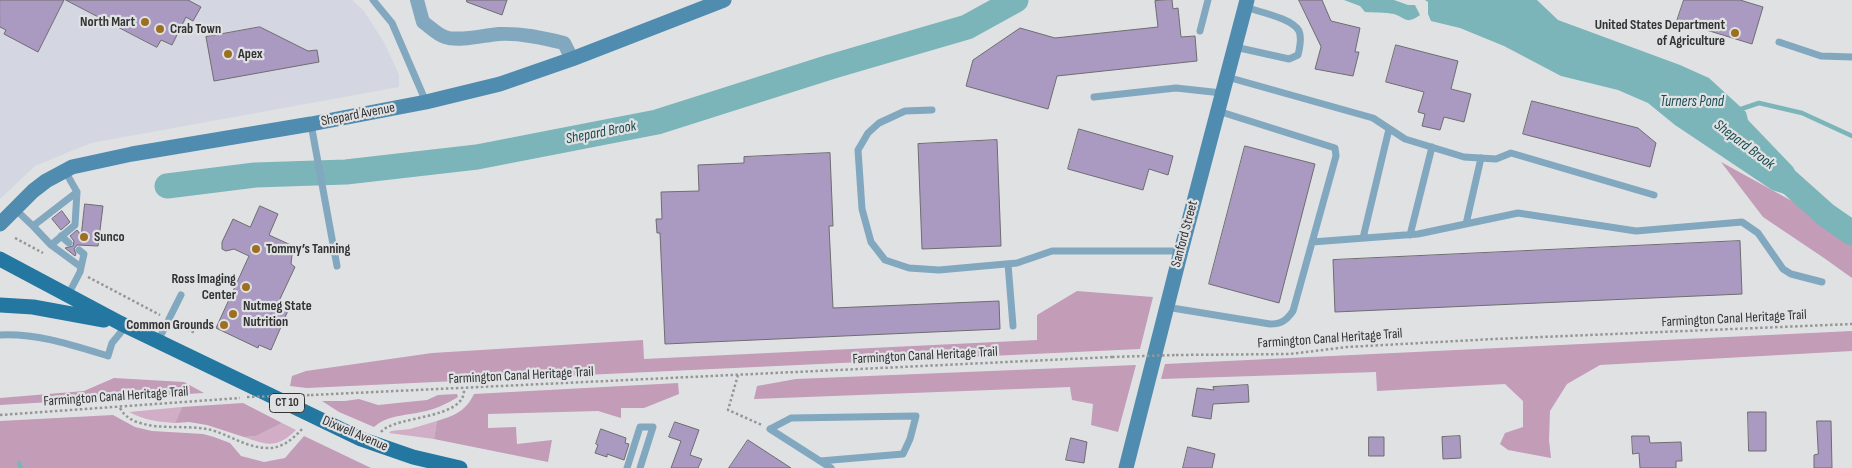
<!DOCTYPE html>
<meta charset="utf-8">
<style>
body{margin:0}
canvas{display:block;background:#dfe1e3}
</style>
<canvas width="1852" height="468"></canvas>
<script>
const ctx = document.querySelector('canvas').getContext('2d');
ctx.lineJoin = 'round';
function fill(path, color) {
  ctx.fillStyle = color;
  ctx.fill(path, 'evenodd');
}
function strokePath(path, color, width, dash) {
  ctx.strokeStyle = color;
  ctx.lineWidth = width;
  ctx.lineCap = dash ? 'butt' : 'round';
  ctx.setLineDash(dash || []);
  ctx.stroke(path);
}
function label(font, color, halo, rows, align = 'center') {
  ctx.font = font + ' "Sofia Sans Condensed",sans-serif';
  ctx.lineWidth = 4.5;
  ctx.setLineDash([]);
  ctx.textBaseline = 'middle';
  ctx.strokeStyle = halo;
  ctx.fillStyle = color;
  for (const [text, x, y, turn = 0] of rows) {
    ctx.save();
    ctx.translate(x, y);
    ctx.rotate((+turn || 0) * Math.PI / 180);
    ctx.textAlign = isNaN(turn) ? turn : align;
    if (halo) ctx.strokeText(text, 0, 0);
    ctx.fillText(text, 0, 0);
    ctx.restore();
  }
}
fill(new Path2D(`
 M0 0H352L364 11 385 44 399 75V87L91 143 35 166 0 199Z`), '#d4d7e1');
fill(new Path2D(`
 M182 407 175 423C159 422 144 420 129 412Z
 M437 421 434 439 389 433 391 431 410 429Z
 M282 423 296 430C277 449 267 445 244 437L256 436Z`), '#d1adc6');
fill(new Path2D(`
 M1721 162 1852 234V278L1824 258 1763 217Z
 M1077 291 1153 297 1140 349 307 388 290 386 292 376 306 371 432 353 643 340 644 359 1037 340V315Z
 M1852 331V351L1600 365 1567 384 1550 411 1549 440 1551 458 1508 450 1500 444 1505 433 1523 427V401L1505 384 1377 391 1376 372 1161 379 1165 364Z
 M1136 365 1118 432 1091 425 1093 404 1072 400 1070 387 754 399 757 386 796 379Z
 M114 378 184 382 204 393 0 405V398L84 391Z
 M678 383 679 394 644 408H621V418L598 411 488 414V428L516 427 517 444 552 440 548 462 434 439 437 421C454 416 466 411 474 394Z
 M457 394 458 397C448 403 436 409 426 411 407 416 389 414 374 427L339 412 322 401H345L359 399 378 405 427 400 438 395Z
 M243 403 282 423 256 436 244 437 207 425 189 422 175 423 182 407Z
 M113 415 135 427 152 431 203 434 214 437 230 443 241 456 264 462 285 458 304 436 371 468H0V421Z`), '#c39cb8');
fill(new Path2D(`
 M1344 0H1394L1408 5H1415L1420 15C1406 25 1406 18 1394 14 1385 12 1374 13 1365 12L1360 6Z
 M1425 0H1537L1558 20 1680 65 1709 78 1746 112 1748 120 1793 167 1813 203 1772 190 1675 125 1648 103 1618 90 1561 76 1504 46 1460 28 1431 21 1428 14V2Z`), '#7bb5b9');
strokePath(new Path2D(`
 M1738 110 1759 103 1802 113 1852 136
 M19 463 21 468`), '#7bb5b9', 4.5);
strokePath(new Path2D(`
 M1788 181 1826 215 1852 233
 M167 186 255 175 346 172 477 157 657 122 830 67 967 27 1016 0`), '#7bb5b9', 25);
const building = new Path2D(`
 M0 0H64L38 52 4 34 6 30 0 27Z
 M66 0H188L201 7 193 21 186 17 172 45 161 40 157 47Z
 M467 0H507L502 15 467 2Z
 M1172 0 1173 9 1178 8 1181 37 1195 36 1197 61 1057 76 1048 109 966 86 973 60 1020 28 1055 38 1158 27 1155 1Z
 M1299 0H1322L1331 21 1360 28 1355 52H1359L1353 76 1315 69 1321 47Z
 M1684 0H1740L1763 7 1752 44 1677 21Z
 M260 27 308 51 317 50 319 62 214 81 206 37Z
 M1396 45 1458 61 1451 89 1471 94 1464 122 1444 117 1440 130 1422 126 1425 114 1418 112 1424 92 1386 82Z
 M1532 101 1638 128 1656 143 1650 167 1523 134Z
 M1079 129 1173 156 1168 175 1149 169 1143 190 1068 169Z
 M997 140 1001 246 922 249 918 144Z
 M1245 146 1315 164 1279 303 1209 284Z
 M830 153 833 226H829L833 308 999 301 1000 329 665 344 660 233H657L656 219H662L661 192 699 191 698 165 744 163V157Z
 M85 204 103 206 98 246 77 245 74 249 76 254 75 256 65 248 73 246 74 241 70 236 77 230 81 235Z
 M260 206 278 214 269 235 293 246 291 264 295 267 279 301 290 306 271 350 259 345 258 348 216 328 249 256 234 249 226 251 222 249V242L233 219 250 227Z
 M62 211 70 222 61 230 52 219Z
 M1740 241 1742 294 1335 312 1333 260Z
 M1248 385 1249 402 1213 404 1211 419 1192 416 1197 388 1214 390 1213 387Z
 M1748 412H1766V451H1749Z
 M1817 421H1831L1832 468H1814V455L1818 454Z
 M675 422 699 430 690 455 702 459 698 468H671L681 441 669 437Z
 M601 429 626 438 625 443 629 444 624 460 607 454V457L595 453 598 445 596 444Z
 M1460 436 1461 458 1443 459 1442 437Z
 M1632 436H1649L1650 443 1681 442 1682 461H1676V468H1640L1639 453 1633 454Z
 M1369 437H1384V456H1369Z
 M1071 438 1087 442 1084 463 1066 460Z
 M748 440 791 468H729Z
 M1188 447 1215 454 1212 468H1183Z`);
fill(building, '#aa9ac2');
strokePath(building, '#6e6d70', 1);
strokePath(new Path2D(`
 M15 238 43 253
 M88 277 160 315
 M178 325 195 333
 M1176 355 1290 354 1347 347 1494 339 1852 324
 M738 375 728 410 762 425
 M311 395 1112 357
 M120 408C124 415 129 419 137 422 159 430 184 425 207 429 227 433 244 447 266 448 281 449 292 440 302 429
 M0 415 240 398
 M381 432C395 415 466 420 464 389`), '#949697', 2.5, [2.5, 2.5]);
strokePath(new Path2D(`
 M373 0 392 23 426 102
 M1200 31 1208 0
 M1779 42 1821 56 1852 57
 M1235 47 1289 59 1298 55C1300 47 1302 38 1299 31 1292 18 1259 12 1245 7
 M1227 77 1373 118 1405 139 1464 157 1496 159 1511 153 1654 195
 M1094 97 1176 88 1222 93
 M932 110 905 111 879 123 868 133 858 150 862 209 871 242 885 260 909 268 939 270 1017 263 1052 251H1181
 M311 124 337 266
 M15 209 33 226 77 192 65 171
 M1466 224 1481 158
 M33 226 51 245 75 225 77 192
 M1410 235 1432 147
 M61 236 69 243
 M1363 238 1389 129
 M1312 242 1418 234 1518 213 1636 231 1742 222 1758 233 1783 269 1791 274 1822 282
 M51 245 81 267
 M1008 264 1013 326
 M68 295 80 272 84 254 79 250
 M1166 307 1270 324C1281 324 1286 321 1293 311L1336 156 1335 148 1218 111
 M0 335C37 333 72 345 108 356L112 343 126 326
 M158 341 181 295
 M770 429 791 418 916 416 910 439 903 454 820 461
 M770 429 831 468
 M627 468 640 427H653L640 468`), '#82a8c0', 7);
strokePath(new Path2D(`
 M417 0 423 22C430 27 438 35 445 37 459 42 485 35 499 34 521 33 543 38 564 43L572 59`), '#82a8c0', 14);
strokePath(new Path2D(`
 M0 224 33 191 46 181 72 167 132 154 311 124 426 102 500 84 572 59 724 0
 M1126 468 1181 251 1247 0`), '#508caf', 15);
strokePath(new Path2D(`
 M0 259 120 323 361 439 413 457 460 468
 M0 305 33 307 104 320`), '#2377a1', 15);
strokePath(new Path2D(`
 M1112 357 1176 355
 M247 397 311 395`), '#949697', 2.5, [2.5, 2.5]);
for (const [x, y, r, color] of [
 [145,22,5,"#9c7020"],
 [160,29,5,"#9c7020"],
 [1735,33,5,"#9c7020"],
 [228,54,5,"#9c7020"],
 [84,237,5,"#9c7020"],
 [256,249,5,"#9c7020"],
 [246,287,5,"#9c7020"],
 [233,314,5,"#9c7020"],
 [224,325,5,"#9c7020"]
]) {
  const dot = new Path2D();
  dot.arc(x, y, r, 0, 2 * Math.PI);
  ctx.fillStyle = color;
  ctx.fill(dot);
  strokePath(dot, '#dfe1e3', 2);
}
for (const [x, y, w] of [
 [287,403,35]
]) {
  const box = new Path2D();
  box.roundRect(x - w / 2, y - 9.5, w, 19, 4);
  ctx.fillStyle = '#dfe1e3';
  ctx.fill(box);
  strokePath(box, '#333334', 1);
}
label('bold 12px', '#333334', null, [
 ["CT 10",287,403]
]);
label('bold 14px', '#333334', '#dfe1e3', [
 ["North Mart",135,22,"right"],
 ["United States Department",1725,25,"right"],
 ["of Agriculture",1725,41,"right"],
 ["Crab Town",170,29],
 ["Apex",238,54],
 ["Sunco",94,237],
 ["Tommy’s Tanning",266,249],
 ["Ross Imaging",236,279,"right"],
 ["Center",236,295,"right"],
 ["Nutmeg State",243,306],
 ["Nutrition",243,322],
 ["Common Grounds",214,325,"right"]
], 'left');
label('14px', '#333334', '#dfe1e3', [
 ["Shepard Avenue",358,115,-11],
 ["Sanford Street",1185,234,-75],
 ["Farmington Canal Heritage Trail",1734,319,-3],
 ["Farmington Canal Heritage Trail",1330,339,-4],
 ["Farmington Canal Heritage Trail",925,356,-3],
 ["Farmington Canal Heritage Trail",521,376,-3],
 ["Farmington Canal Heritage Trail",116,397,-4],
 ["Dixwell Avenue",355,434,23]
]);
label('italic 15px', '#184b4f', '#dfe1e3', [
 ["Turners Pond",1692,102],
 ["Shepard Brook",601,133,-11],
 ["Shepard Brook",1744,145,37]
]);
</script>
